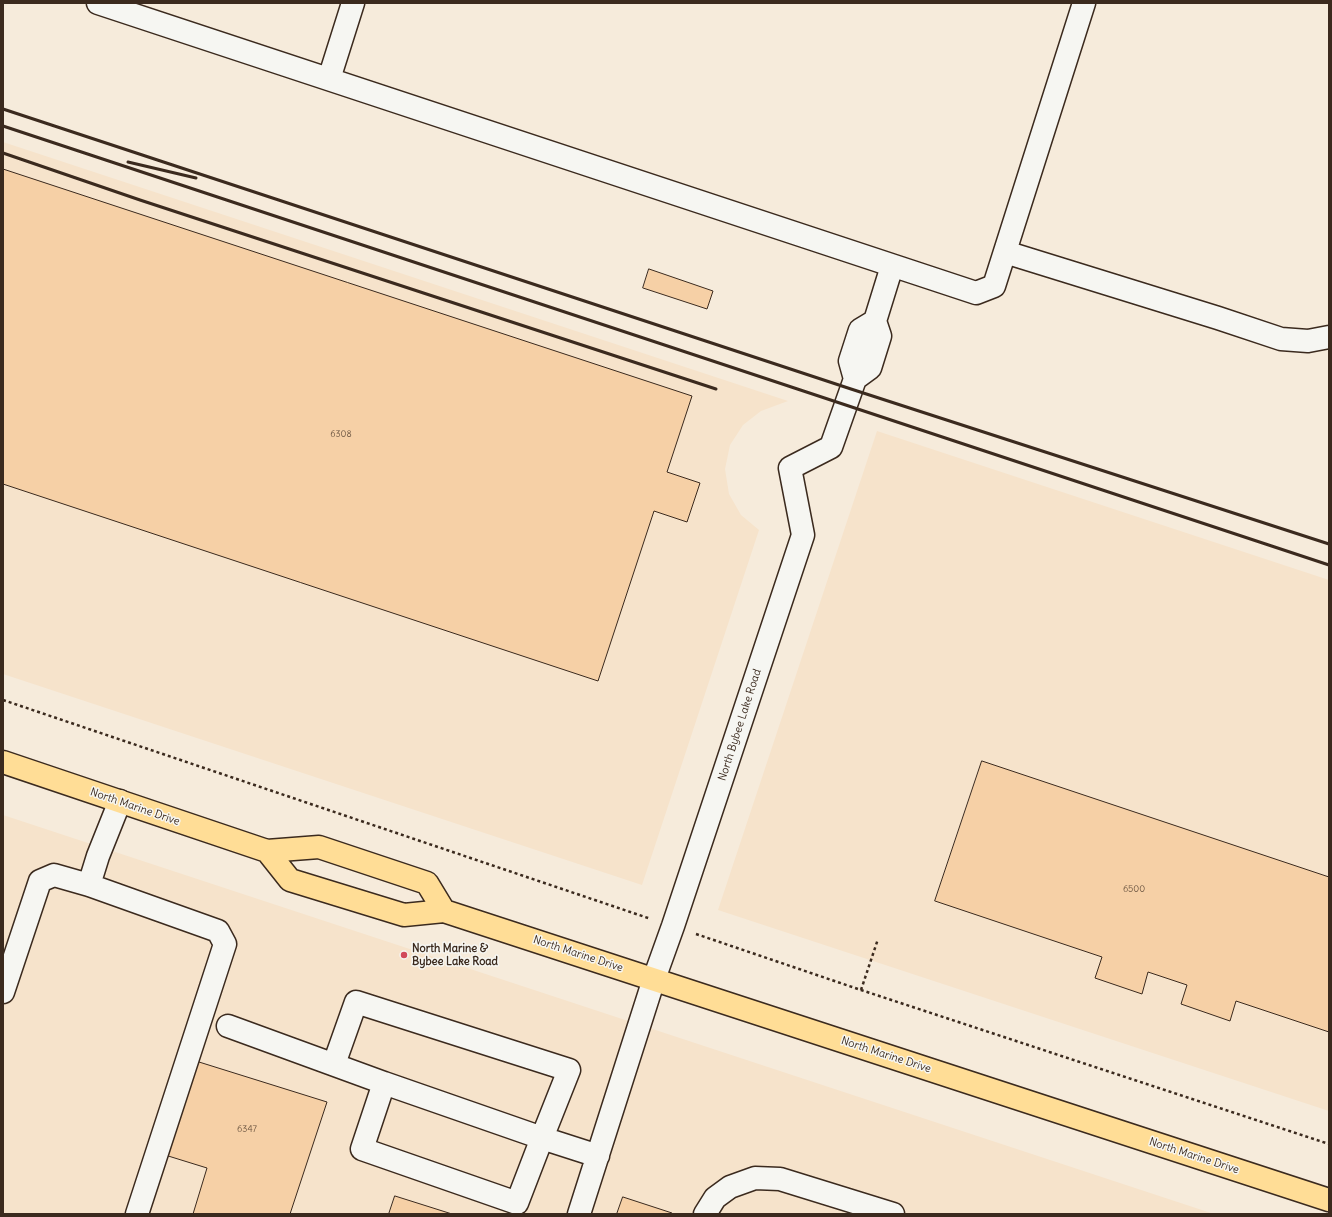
<!DOCTYPE html>
<style>
body{margin:0}
#map{position:relative;width:1332px;height:1217px;overflow:hidden;background:#f6ebdb;font-family:Delius,sans-serif}
canvas{display:block}
.frame{position:absolute;inset:0;border:4px solid #3b2a1e;pointer-events:none}
</style>
<div id="map">
<canvas width="1332" height="1217"></canvas>
<div class="frame"></div>
</div>
<script>
const ctx = document.querySelector('canvas').getContext('2d');
ctx.lineJoin = 'round';
function fill(path, color) {
  ctx.fillStyle = color;
  ctx.fill(path, 'evenodd');
}
function strokePath(path, color, width, dash) {
  ctx.strokeStyle = color;
  ctx.lineWidth = width;
  ctx.lineCap = dash ? 'butt' : 'round';
  ctx.setLineDash(dash || []);
  ctx.stroke(path);
}
function label(font, color, halo, rows, align = 'center') {
  ctx.font = font + ' Delius,sans-serif';
  ctx.lineWidth = 3;
  ctx.setLineDash([]);
  ctx.textBaseline = 'middle';
  ctx.strokeStyle = halo;
  ctx.fillStyle = color;
  for (const [text, x, y, turn = 0] of rows) {
    ctx.save();
    ctx.translate(x, y);
    ctx.rotate((+turn || 0) * Math.PI / 180);
    ctx.textAlign = isNaN(turn) ? turn : align;
    if (halo) ctx.strokeText(text, 0, 0);
    ctx.fillText(text, 0, 0);
    ctx.restore();
  }
}
fill(new Path2D(`
 M3 142 788 401 761 411 743 425 730 445 725 469 729 494 741 515 759 530 642 885 3 674Z
 M877 431 1329 580V1111L718 910Z
 M3 815 1214 1214H3Z`), '#f6e3cb');
const building = new Path2D(`
 M3 169 692 396 667 472 700 483 687 522 654 511 598 681 3 484Z
 M649 269 713 291 707 309 643 288Z
 M982 761 1329 877V1032L1236 1001 1230 1021 1181 1004 1187 985 1148 972 1142 994 1095 978 1102 957 935 901Z
 M199 1062 327 1102 290 1214H193L207 1168 165 1155Z
 M395 1196 452 1214H389Z
 M623 1197 672 1213V1214H617Z`);
fill(building, '#f6d0a6');
strokePath(building, '#3b2a1e', 1);
const minor = new Path2D(`
 M98 3 976 293 994 286 1084 3
 M329 79 353 3
 M1005 252 1218 318 1281 339 1308 341 1329 337
 M875 321 892 266
 M89 885 98 856 120 801
 M3 992 40 881 54 875 89 885 218 931 225 944 137 1214
 M228 1026 384 1083 362 1149 517 1203 542 1138 598 1156
 M334 1064 356 1002 569 1070 542 1138 384 1083
 M579 1214 654 979 673 926 803 535 790 468 831 447 855 379 870 368 880 336 875 321 860 330 850 361 855 379
 M705 1214 715 1198 730 1187 755 1178 780 1179 893 1214`);
const major = new Path2D(`
 M3 762 267 851 319 847 427 883 444 911
 M267 851 290 880 404 915 444 911 1329 1200`);
strokePath(minor, '#3b2a1e', 25);
strokePath(major, '#3b2a1e', 25);
strokePath(new Path2D(`
 M3 700 651 919
 M696 934 861 990 1329 1144
 M861 990 878 939`), '#3b2a1e', 2.5, [3, 3]);
strokePath(minor, '#f6f6f2', 22);
strokePath(major, '#ffdd96', 22);
strokePath(new Path2D(`
 M3 109 851 389 1329 544
 M3 126 1329 565
 M3 153 140 200 716 389
 M128 162 196 178`), '#3b2a1e', 3);
for (const [x, y, r, color] of [
 [404,955,4,"#d1495b"]
]) {
  const dot = new Path2D();
  dot.arc(x, y, r, 0, 2 * Math.PI);
  ctx.fillStyle = color;
  ctx.fill(dot);
  strokePath(dot, '#f6f6f2', 1.5);
}
label('9px', '#6a5440', null, [
 ["6308",341,434],
 ["6500",1134,889],
 ["6347",247,1129]
]);
label('11px', '#3b2a1e', '#f6f6f2', [
 ["North Bybee Lake Road",740,725,-72],
 ["North Marine Drive",135,807,19],
 ["North Marine Drive",578,954,18],
 ["North Marine Drive",886,1055,18],
 ["North Marine Drive",1194,1156,18]
]);
label('bold 11px', '#3b2a1e', '#f6f6f2', [
 ["North Marine &",412,949],
 ["Bybee Lake Road",412,962]
], 'left');
</script>
